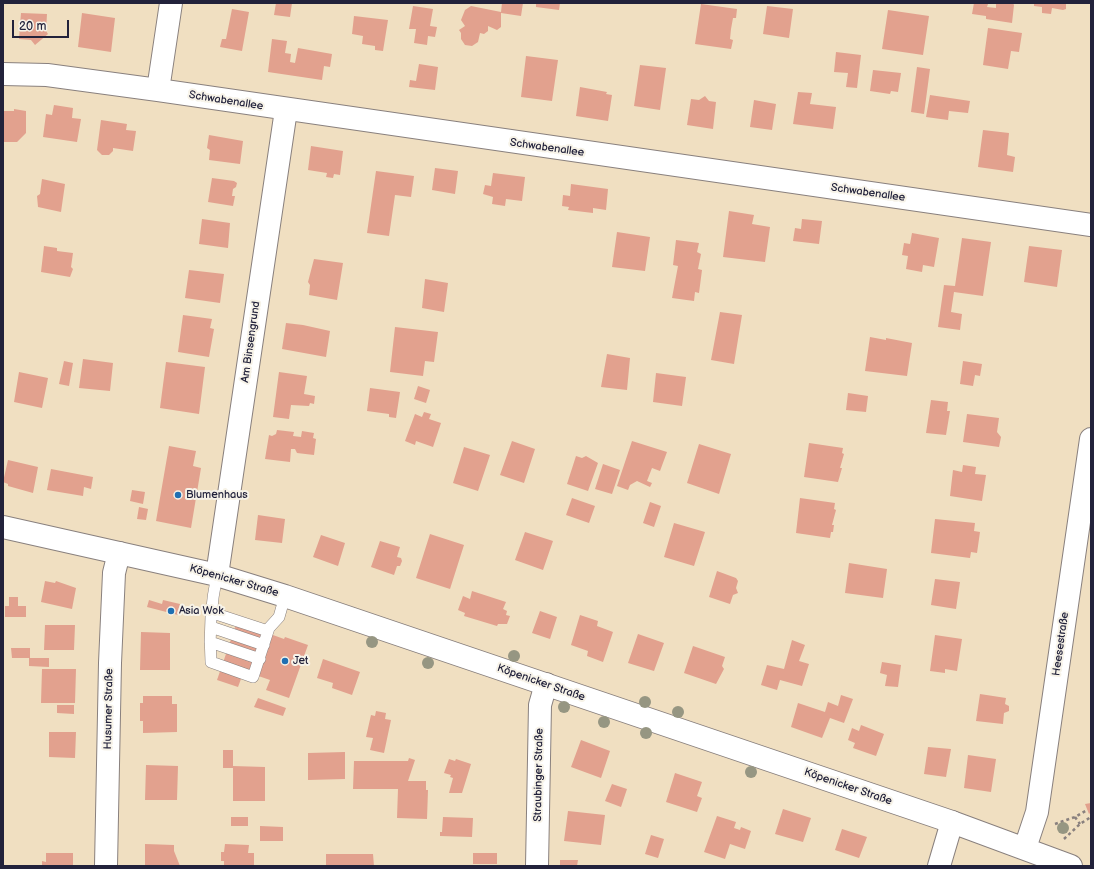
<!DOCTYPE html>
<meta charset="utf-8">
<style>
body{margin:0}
#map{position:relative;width:1094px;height:869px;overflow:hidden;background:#f0dfc1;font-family:"Balsamiq Sans",sans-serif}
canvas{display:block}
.frame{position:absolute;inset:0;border:4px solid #22223b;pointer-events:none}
.scale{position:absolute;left:12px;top:20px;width:57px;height:18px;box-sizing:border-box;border:2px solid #22223b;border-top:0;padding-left:5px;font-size:12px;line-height:14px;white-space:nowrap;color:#22223b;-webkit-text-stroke:3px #f7f3e8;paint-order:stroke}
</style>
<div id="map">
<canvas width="1094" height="869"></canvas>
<div class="frame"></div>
<div class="scale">20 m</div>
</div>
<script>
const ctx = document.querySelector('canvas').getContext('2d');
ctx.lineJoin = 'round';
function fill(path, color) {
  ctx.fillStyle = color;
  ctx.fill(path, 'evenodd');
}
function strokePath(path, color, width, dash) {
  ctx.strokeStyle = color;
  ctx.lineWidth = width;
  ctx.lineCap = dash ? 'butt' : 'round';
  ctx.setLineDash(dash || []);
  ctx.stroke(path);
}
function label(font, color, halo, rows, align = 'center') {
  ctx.font = font + ' "Balsamiq Sans",sans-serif';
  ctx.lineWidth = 4;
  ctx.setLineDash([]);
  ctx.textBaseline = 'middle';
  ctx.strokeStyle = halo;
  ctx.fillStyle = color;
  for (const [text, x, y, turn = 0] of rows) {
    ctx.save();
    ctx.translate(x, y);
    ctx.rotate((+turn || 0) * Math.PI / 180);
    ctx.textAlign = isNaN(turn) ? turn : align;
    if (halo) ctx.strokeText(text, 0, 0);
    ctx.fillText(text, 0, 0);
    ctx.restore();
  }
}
fill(new Path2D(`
 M276 3H292L290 17 274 15Z
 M502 3H523L521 16 501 13V27L497 30 488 26V31L484 34 480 33 478 42 472 46 465 45 461 39V33L459 30 465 26 461 20 465 10 471 6 501 12Z
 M536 3H560L559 10 536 7Z
 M974 3 988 4 987 7 996 8V3H1013L1014 5 1012 23 986 19V16L972 14Z
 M1034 3H1066V9L1063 10 1052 8 1051 14 1042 13V7L1034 6Z
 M701 4 737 9 736 18H733L731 29 730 39 733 40 731 49 695 44Z
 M413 6 433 9 430 26 437 27 435 37 428 36 427 45 414 43 416 29H409Z
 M767 6 793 9 789 38 763 34Z
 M232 9 249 12 242 51 220 47 222 39H226Z
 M888 10 929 16 923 55 882 49Z
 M21 13 47 14 46 31 48 34 35 45 31 40 19 39Z
 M82 13 115 18 111 52 78 47Z
 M354 16 388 20 383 51 375 50V46L362 44 363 36 352 34Z
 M988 28 1022 33 1019 52 1011 51 1008 69 983 65Z
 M272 39 287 41 285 53 291 54 290 62 295 63 298 48 332 54 330 67 324 66 322 80 268 72Z
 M836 52 861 55 857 88 846 87 848 73 834 72Z
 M526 56 558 60 552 101 521 97Z
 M419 64 438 67 435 90 409 87 410 80 416 81Z
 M640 65 666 68 660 110 634 106Z
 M917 67 930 69 924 114 911 112Z
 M873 70 901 73 898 92 891 91 890 94 870 91Z
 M580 87 607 92 606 94 612 95 608 121 576 116Z
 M798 92 812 93 810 104 836 107 833 129 793 124Z
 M930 95 970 101 968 113 949 111 948 120 926 117Z
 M705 96 709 101 716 102 713 129 687 125 691 99 699 100Z
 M754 100 776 104 772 130 750 127Z
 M54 105 73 108 72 118 81 119 77 142 43 137 46 114 52 115Z
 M14 109 26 111V133L17 142H3V111H14Z
 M101 120 127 124 126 130 136 131 133 151 113 148V151L109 155H102L97 150Z
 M983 130 1009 133 1007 155 1015 157 1013 172 978 167Z
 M209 135 243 141 240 164 209 160 210 150 207 148Z
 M311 146 343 151 340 175 334 174 333 178 326 177 327 173 308 170Z
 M435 168 458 171 455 194 432 190Z
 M376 171 414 176 411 197 395 195 389 236 367 233Z
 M493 173 525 177 522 201 506 199 505 206 492 204 493 197 483 194 485 185 491 186Z
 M212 178 234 181 237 183 236 187 233 189 232 196H235L233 206 208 202Z
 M42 179 65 184 61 212 38 207 37 196 40 194Z
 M571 184 608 189 606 210 593 208V213L568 210 569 207 562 206 563 195 570 196Z
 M729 211 754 215 752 224 770 227 765 262 723 257Z
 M202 219 230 223 228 248 199 244Z
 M802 219 822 221 819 244 793 241 795 228 801 229Z
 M617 232 650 237 645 271 612 267Z
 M912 233 939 238 934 267 923 265 922 272 906 269 908 256 902 255 904 243 910 244Z
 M962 238 991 242 983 296 954 292 951 312 962 314 960 330 938 327 944 285 955 286Z
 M676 240 699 243 697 252 701 254 698 269 702 270 699 293 695 292 694 301 672 298 678 266 673 265Z
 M44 246 57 248V251L73 253 71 267 73 269 70 277 41 272Z
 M1029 246 1062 250 1057 287 1024 282Z
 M314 259 343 263 337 300 309 295 310 285 308 282Z
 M189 270 224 274 220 303 185 298Z
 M425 279 448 283 444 312 422 308Z
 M720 312 742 315 734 364 711 360Z
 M183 315 212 319 210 328 214 329 209 357 178 352Z
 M286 323 303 325 330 331 326 357 282 349Z
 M395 327 438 332 434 362 425 361 423 376 390 372Z
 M870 337 886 340V338L912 343 907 376 865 371Z
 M607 354 630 358 627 390 601 387Z
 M83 359 113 363 110 391 79 388Z
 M64 361 73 363 69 386 59 384Z
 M963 361 982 364 980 376 975 375 973 386 960 384Z
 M166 362 205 367 199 414 160 408Z
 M19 372 48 378 42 408 14 402Z
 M279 372 307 376 304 394 315 396 314 404 310 403 309 406 291 405 289 419 273 417Z
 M656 373 686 377 682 406 653 402Z
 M418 386 430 390 426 403 414 399Z
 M370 388 400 392 396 418 389 417V414L367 411Z
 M848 393 868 396 866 412 846 410Z
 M931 400 948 402 947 411H950L946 435 926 433Z
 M424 412 431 414 429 419 441 423 433 447 416 441 415 445 405 441 415 414 422 417Z
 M967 414 999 418 997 432 1001 437 999 447 963 442Z
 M277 430 294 432 293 436 301 437 302 431 314 433 313 438 316 439 314 455 297 453 295 449H291L290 462 265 459 269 435 272 436 276 434Z
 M512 441 535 449 524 483 500 475Z
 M632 441 667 452 660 471 652 468 647 481 652 483 650 487 637 481 630 485 628 490 617 486Z
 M809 443 843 448 842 453 844 454 840 468H842L838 482 804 477Z
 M699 444 731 454 719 494 687 483Z
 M169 446 196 451 193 466 201 468 191 528 156 521Z
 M464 447 490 455 478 491 453 483Z
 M576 456 582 458 586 456 598 463 588 491 567 484Z
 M8 460 38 467 33 493 8 486V484L3 482Z
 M603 464 620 470 612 494 595 489Z
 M963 465 976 467 975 474 986 475 982 501 950 496 953 470 962 472Z
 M51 469 93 477 91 489 84 487 83 496 47 490Z
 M132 490 145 492 143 504 130 501Z
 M572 498 595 506 589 523 566 515Z
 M800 498 835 503 834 509 836 510 832 525H834L833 532H831L830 538 796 533Z
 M650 502 661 506 654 527 643 523Z
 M139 507 148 509 146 520 137 519Z
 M258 515 285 519 282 543 255 540Z
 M935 519 975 523 974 531 980 532 977 553 971 552 970 558 931 553Z
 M674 523 705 532 694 566 664 557Z
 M525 532 553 541 543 570 515 560Z
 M430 534 464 545 450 589 416 578Z
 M321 535 345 543 338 566 313 557Z
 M380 541 400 547 397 557 401 558 402 561 400 566H397L394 575 371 567Z
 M849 563 887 569 883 598 845 593Z
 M717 571 736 578 738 581 736 588 738 593 733 595 730 604 709 597Z
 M935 579 960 582 956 609 931 605Z
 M45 581 55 583 56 581 76 588 72 609 41 602Z
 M472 591 506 602 503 609 507 611 506 615 510 616 507 624H498L497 626 464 616 465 613 458 610 463 596 470 599Z
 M9 597H18V606H26V617H5V606H9Z
 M149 600 162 604 163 600 180 604 178 615 147 607Z
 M540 611 557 617 550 639 532 633Z
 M580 615 598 621 597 626 613 632 603 662 587 656 588 651 571 645Z
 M237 622 284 639 285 637 308 645 289 698 266 690 270 680 244 671 238 687 217 680Z
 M45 625H75L74 650H44Z
 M141 632 170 633V670H140Z
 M638 634 664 643 654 671 628 663Z
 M935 635 962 639 957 671 945 669V673L930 671Z
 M792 640 805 645 799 661 809 664 802 686 780 680 777 690 761 685 767 665 784 669Z
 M693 646 725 657 722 666 724 669 716 684 684 673Z
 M11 648H30V658H49V667L29 666V658H12Z
 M323 659 360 672 352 695 332 688 333 683 317 678Z
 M882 662 901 665 898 687 885 686 887 675 880 673Z
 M42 669H76L75 703H41Z
 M980 694 1006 698 1005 704 1009 706V711L1004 713 1003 724 976 721Z
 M841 695 853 699 844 723 830 718 822 738 791 727 798 703 825 712 828 702 838 706Z
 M143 696H172V704H177V732L143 733V721H140V703H143Z
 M258 698 286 708 283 716 254 707Z
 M57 705H74V714L57 713Z
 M376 711 386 713 385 719 391 720 384 753 370 750 373 738 366 737 371 715 375 716Z
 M861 725 884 734 876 756 853 748 855 743 848 740 852 728 859 731Z
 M49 732H76L75 758 49 757Z
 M581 740 610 751 601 778 571 767Z
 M928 747 951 749 946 777 924 774Z
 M223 750H233V766L265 767V801H233V768H223Z
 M345 752V779L308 780V753Z
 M968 755 996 759 991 792 964 788Z
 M409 758 415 760 408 781H426V790H428L427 819 397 818 398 789H353L354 761H408Z
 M449 759 455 761 456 759 471 764 462 793H449L453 778 450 777 451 775 444 773Z
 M146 765 178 766 177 800H145Z
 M675 773 702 782 697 796 702 798 697 812 666 802Z
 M612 784 627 789 621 807 605 801Z
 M1091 803V812L1089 814 1085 804Z
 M783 809 811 818 803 842 775 834Z
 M568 811 605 815 601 845 564 841Z
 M717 816 736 822 734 828 740 830 741 827 751 831 745 849 730 844 725 859 704 852Z
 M231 817H248V826H231Z
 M443 817 473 818 472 837 440 836V832H442Z
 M260 826 283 827V841H260Z
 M842 829 867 837 859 858 835 850Z
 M651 835 664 839 658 858 645 854Z
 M145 844 174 845V851L180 866H145Z
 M225 844 249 845 248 853H254V866H224V861H221V852H224Z
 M46 853H73V866H42V861L46 862Z
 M473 853H497V864H473Z
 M326 854H373L374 866H326Z
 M560 860H578L577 866H560Z`), '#e2a18e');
const lane = new Path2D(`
 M217 575C211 603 209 633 211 662L253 677 269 628 279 617 285 596
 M213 613 268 631
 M211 627 264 645
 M210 642 260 659`);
const street = new Path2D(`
 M3 74 47 75 158 90 1091 225
 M158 90 171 3
 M217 575 286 110
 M106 866 110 663 114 573 119 553
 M537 866 540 705 546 684
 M939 866 952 822`);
const secondary = new Path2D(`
 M3 527 217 575 285 596 952 822 1071 866
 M1025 848 1037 812 1091 439`);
strokePath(lane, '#89807e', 12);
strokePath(street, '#89807e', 24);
strokePath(secondary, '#89807e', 24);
strokePath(new Path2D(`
 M1075 817 1080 824
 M1055 824 1075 817 1087 810
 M1064 839 1080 824 1091 817`), '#89807e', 2.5, [3, 3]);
strokePath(lane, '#fff', 11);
strokePath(street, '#fff', 22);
strokePath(secondary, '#fff', 22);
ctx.fillStyle = '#969682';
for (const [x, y] of [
 [372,642],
 [514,656],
 [428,663],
 [645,702],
 [564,707],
 [678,712],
 [604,722],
 [646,733],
 [751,772],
 [1063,828]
]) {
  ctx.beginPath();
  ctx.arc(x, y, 6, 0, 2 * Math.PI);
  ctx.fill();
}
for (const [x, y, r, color] of [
 [178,495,4,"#1f6fb2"],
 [171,611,4,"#1f6fb2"],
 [285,661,4,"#1f6fb2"]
]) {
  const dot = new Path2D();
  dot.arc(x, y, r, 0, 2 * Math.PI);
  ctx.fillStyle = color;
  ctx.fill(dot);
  strokePath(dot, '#f7f3e8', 1.5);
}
label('11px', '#22223b', '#f7f3e8', [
 ["Schwabenallee",226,101,9],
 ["Schwabenallee",547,148,8],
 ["Schwabenallee",868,193,8],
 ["Am Binsengrund",251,342,-82],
 ["Köpenicker Straße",234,581,16],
 ["Heesestraße",1061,644,-82],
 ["Köpenicker Straße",541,683,19],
 ["Husumer Straße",109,709,-89],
 ["Straubinger Straße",539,775,-89],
 ["Köpenicker Straße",848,787,19]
]);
label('11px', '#22223b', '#f7f3e8', [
 ["Blumenhaus",186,495],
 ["Asia Wok",179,611],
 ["Jet",293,661]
], 'left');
</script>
